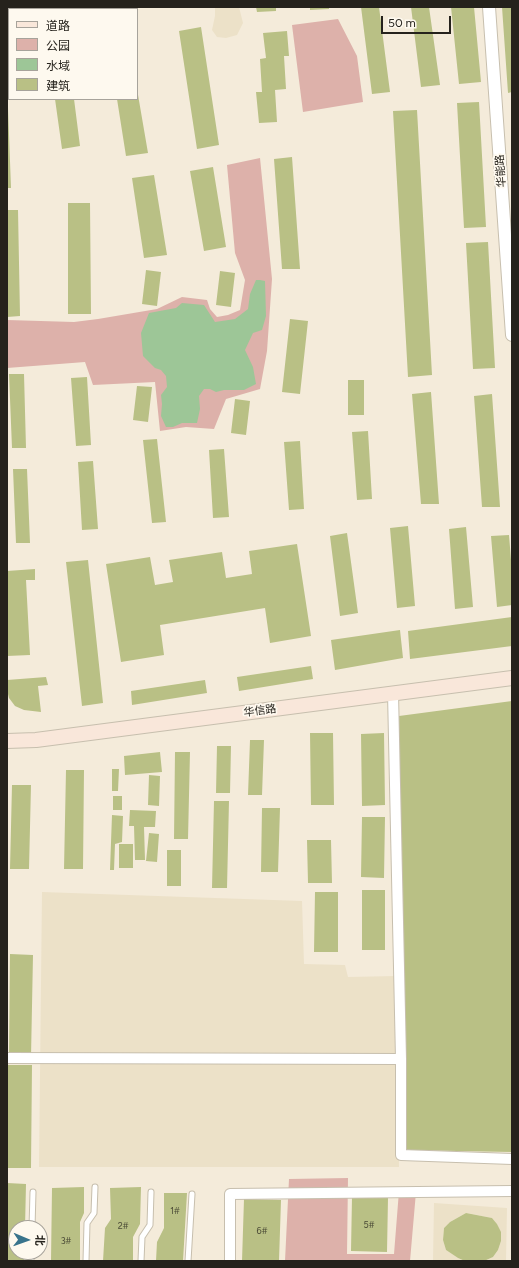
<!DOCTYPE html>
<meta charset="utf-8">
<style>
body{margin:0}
#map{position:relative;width:519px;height:1268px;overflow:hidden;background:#f4ebda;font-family:Figtree,"Noto Sans SC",sans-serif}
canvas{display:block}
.frame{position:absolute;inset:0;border:8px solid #25221c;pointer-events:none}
.legend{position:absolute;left:8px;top:8px;width:130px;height:92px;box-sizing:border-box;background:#fef9ef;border:1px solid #a7a39b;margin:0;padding:5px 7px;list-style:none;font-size:12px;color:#25221c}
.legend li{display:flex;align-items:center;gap:8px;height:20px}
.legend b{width:20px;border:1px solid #a7a39b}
.north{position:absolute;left:8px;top:1220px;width:40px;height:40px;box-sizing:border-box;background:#fef9ef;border:1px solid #a7a39b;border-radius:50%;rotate:92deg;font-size:11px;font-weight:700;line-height:16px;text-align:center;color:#25221c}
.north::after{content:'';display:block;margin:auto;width:14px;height:18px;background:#39748c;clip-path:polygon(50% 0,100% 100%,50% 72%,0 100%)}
.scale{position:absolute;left:381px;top:16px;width:70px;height:18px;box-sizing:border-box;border:2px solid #25221c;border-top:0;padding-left:5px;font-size:12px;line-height:14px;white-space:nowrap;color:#25221c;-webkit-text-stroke:3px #fef9ef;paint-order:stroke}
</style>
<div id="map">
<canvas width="519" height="1268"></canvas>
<div class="frame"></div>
<ul class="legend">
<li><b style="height:5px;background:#f9e7da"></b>道路</li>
<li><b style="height:11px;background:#ddb1aa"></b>公园</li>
<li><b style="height:11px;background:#9dc697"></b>水域</li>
<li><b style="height:11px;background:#b9c085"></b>建筑</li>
</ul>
<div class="north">北</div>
<div class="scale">50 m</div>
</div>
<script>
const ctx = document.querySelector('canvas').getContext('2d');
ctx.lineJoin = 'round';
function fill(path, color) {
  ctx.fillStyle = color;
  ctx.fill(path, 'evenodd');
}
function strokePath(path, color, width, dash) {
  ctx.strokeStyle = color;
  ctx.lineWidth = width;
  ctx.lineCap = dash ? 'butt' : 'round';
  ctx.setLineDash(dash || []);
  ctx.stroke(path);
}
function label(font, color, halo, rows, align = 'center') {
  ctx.font = font + ' Figtree,"Noto Sans SC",sans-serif';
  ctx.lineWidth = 3.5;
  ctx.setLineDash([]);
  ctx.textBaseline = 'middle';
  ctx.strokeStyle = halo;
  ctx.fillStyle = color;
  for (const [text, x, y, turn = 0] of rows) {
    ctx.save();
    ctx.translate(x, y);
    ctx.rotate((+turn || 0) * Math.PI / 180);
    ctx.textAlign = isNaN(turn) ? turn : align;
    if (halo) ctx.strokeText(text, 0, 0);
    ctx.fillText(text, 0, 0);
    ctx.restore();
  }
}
fill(new Path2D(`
 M215 7H239L243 23 237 35 226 38 217 37 212 30 215 16Z
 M42 892 302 901 304 964 345 965 348 977 396 976 399 1167H39Z
 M434 1203 507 1208 506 1261H484L493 1257 498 1250 501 1241 500 1232 497 1224 492 1218 466 1213 450 1222 444 1228 443 1240 446 1250 458 1258 465 1261H433Z`), '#ece1c8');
fill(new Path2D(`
 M338 19 357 56 363 102 303 112 292 25Z
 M260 158 272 279 267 351 260 389 226 399 214 429 186 427 160 431 155 382 93 385 85 362 7 368V320L74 322 98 319 157 309 182 297 207 300 210 309 217 317 228 315 240 310 245 280 235 253 227 165Z
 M348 1178 347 1254H394L399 1191 416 1192 410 1261H285L289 1179Z`), '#ddb1aa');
fill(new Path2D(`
 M256 280H260L265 281 266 316 262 330 253 333 245 350 253 367 256 384 244 390H224L216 392 210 389H204L199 396 200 409 197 423H182L173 427H166L161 416 162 404 161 395 167 387 166 376 161 370 155 368 143 356 141 333 149 313 176 308 182 303 204 305 215 322 235 319 248 309 250 294Z`), '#9dc697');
fill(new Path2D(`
 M7 7H26V9H9V49H7Z
 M256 7H276V11L257 12Z
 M310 7H329V9L310 10Z
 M361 7H379L390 92 372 94Z
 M411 7H429L440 85 421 87Z
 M451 7H474L481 82 459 84Z
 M502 7H512V92L508 93Z
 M201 27 219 145 197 149 179 31Z
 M287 31 289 56H284L286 89 275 90 277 122 259 123 256 92H262L260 59 266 58 263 33Z
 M137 89 148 153 126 156 117 99H137Z
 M55 99H74L80 146 62 149Z
 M479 102 486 227 464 228 457 103Z
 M7 107H8L11 188H7Z
 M417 110 432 375 408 377 393 111Z
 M292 157 300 269H282L274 159Z
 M213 167 226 247 204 251 190 171Z
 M154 175 167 255 144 258 132 178Z
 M68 203H90L91 314H68Z
 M7 210H18L20 316 7 317Z
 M488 242 495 368 473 369 466 243Z
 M146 270 161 272 157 306 142 304Z
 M220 271 235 273 231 307 216 305Z
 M290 319 308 321 300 394 282 392Z
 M9 374H24L26 448H12Z
 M87 377 91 445 76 446 71 378Z
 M348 380H364V415H348Z
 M137 386 152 387 148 422 133 420Z
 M431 392 439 504H421L412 394Z
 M492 394 500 507H482L474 396Z
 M235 399 250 401 246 435 231 433Z
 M368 431 372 499 357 500 352 432Z
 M157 439 166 522 152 523 143 440Z
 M300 441 304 509 289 510 284 442Z
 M224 449 229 517 213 518 209 450Z
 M93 461 98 529 82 530 78 462Z
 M13 469H27L30 543H16Z
 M408 526 415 606 397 608 390 528Z
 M466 527 473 607 455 609 449 529Z
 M347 533 358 613 340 616 330 536Z
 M509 535 512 572V605L497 607 491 536Z
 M297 544 311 636 270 643 265 608 160 625 164 655 121 662 106 564 150 557 155 585 173 582 169 560 222 552 226 578 252 574 249 551Z
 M88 560 103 703 82 706 66 562Z
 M35 569V580H26L30 655 7 656V571Z
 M512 617V646L410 659 408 631Z
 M400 630 403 658 335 670 331 640Z
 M311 666 313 679 239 691 237 677Z
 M46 677 48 685 38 686 41 712 24 710 15 706 9 698 7 690V680Z
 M205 680 207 693 132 705 131 691Z
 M512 701V1152L402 1150 399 716Z
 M310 733H333L334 805H311Z
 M384 733 385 805 362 806 361 734Z
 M250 740H264L262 795H248Z
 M217 746H231L230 793H216Z
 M160 752 162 772 125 775 124 756Z
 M175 752H190L188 839H174Z
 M112 769H119L118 791H112Z
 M66 770H84L83 869H64Z
 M149 775 160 776 159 806 148 805Z
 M12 785H31L29 869H10Z
 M113 796H122V810H113Z
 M214 801H229L227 888H212Z
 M262 808H280L278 872H261Z
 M130 810 156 811 155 827H144L145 860H135L134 826H129Z
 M112 815 123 816 122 842 115 844 114 870H110Z
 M362 817H385L384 878 361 877Z
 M149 833 159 834 157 862 146 861Z
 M307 840H331L332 883H308Z
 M119 844H133V868H119Z
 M167 850H181V886H167Z
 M362 890H385V950H362Z
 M315 892H338V952H314Z
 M10 954 33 955 31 1057 9 1056Z
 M7 1065H32L31 1168H7Z
 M7 1183 26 1184 25 1228H16V1252H25L24 1261H7Z
 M84 1187V1213L80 1222V1261H51L52 1188Z
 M141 1187 140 1224 133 1237V1261H103L105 1228 111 1219 110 1188Z
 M164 1193H187L183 1261H156L157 1242 164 1228Z
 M352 1197 388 1198 387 1252 351 1251Z
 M244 1199 281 1200 279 1261H242Z
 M466 1213 492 1218 497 1224 501 1232V1241L498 1250 493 1257 484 1261H465L458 1258 446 1250 443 1240 444 1228 450 1222Z`), '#b9c085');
const service = new Path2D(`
 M32 1228 33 1192
 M31 1261V1252
 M86 1261 87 1223 94 1213 95 1187
 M141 1261 142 1237 150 1225 151 1192
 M188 1261 192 1194`);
const minor = new Path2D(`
 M393 693 401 1059V1155L512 1159
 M7 1058 401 1059
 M230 1261V1194L512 1191`);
const tertiary = new Path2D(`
 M489 7 512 335`);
const secondary = new Path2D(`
 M7 741 36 740 512 678`);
strokePath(service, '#c7bfae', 7);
strokePath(minor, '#c7bfae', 12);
strokePath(tertiary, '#c7bfae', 14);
strokePath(secondary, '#c7bfae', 16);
strokePath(service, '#fff', 5);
strokePath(minor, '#fff', 10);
strokePath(tertiary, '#fff', 12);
strokePath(secondary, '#f9e7da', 14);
label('9px', '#4a4a36', null, [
 ["1#",175,1211],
 ["5#",369,1225],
 ["2#",123,1226],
 ["6#",262,1231],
 ["3#",66,1241]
]);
label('11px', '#25221c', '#fef9ef', [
 ["华能路",501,171,-94],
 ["华信路",260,711,-7]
]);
</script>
